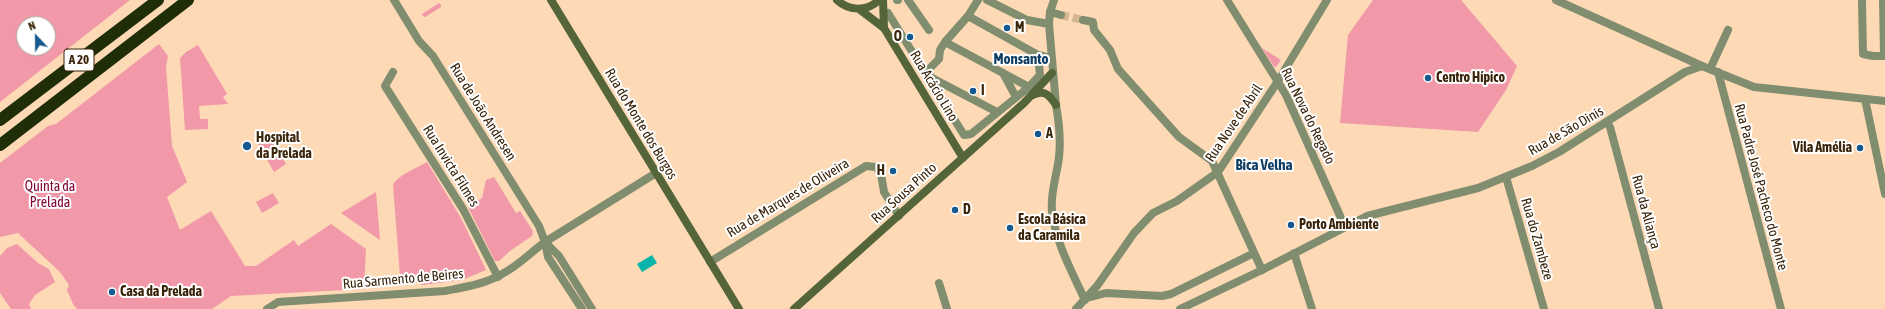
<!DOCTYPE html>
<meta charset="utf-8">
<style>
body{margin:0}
#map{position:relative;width:1885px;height:309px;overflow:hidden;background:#fdd9b5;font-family:"Asap Condensed",sans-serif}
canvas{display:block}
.north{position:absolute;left:16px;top:16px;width:40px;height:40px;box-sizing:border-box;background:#fff;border:1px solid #b0a79d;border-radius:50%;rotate:338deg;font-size:11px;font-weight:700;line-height:16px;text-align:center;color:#3a240a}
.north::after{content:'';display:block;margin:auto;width:14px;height:18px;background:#15598e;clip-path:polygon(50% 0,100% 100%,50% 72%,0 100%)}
</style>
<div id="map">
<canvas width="1885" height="309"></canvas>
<div class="north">N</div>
</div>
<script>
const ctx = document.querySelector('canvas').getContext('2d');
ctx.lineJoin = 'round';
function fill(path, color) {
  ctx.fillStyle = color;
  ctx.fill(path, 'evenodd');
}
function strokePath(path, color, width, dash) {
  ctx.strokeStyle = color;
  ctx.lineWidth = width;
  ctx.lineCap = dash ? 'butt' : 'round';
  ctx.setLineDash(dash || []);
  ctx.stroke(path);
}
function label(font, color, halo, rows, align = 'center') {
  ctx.font = font + ' "Asap Condensed",sans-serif';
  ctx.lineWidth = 4;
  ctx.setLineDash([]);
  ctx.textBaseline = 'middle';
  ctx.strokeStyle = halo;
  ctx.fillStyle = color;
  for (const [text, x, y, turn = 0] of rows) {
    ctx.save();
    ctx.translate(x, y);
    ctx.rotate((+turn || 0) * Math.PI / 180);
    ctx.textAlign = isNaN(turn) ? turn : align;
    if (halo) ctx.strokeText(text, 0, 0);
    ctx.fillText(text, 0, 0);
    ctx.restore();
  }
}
fill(new Path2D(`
 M0 0H130L0 102ZM24 24H48V48H24Z
 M1373 0H1461L1517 66 1506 90 1478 132 1340 123 1348 35Z
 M439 3 441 5V7L425 17H424L422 14Z
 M159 44 168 56 166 67 172 146 187 182 167 197 180 230 211 211 245 266H256L294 240 298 246 331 224 366 249 364 289 231 296 212 309H77L73 304 67 290 69 285 60 272 18 233 0 237V163L48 126 56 124Z
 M198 45 226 92 227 94 223 97 228 104 199 106 200 119H208V129L185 130 180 58 186 52Z
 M1262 48 1281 60 1276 67H1274Z
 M270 137 286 164 274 172 258 144Z
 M427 162 461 218 486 270 462 280 422 285 415 282 402 283 400 276 393 185C396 176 419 167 427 162Z
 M494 177 516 213 520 211 533 231 532 236 510 251 499 261H495L468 207 482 198 486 180Z
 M376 192 380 240 341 213Z
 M273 193 279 203 262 213 256 202Z
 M17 244 38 263 49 269 55 282 35 295 29 304 31 309H11L0 293V256L7 248Z`), '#f198a9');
fill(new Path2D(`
 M652 255 657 263 642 272 637 264Z`), '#09b4aa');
strokePath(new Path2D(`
 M1061 15 1083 20`), '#d6b593', 8, [8, 4]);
strokePath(new Path2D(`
 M897 0H898
 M908 0 929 30
 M978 0 968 16 1038 55 1051 58
 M987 0 1027 20 1049 24
 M1227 0 1286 95 1345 227
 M1556 0 1702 66
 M1862 0 1863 54 1873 56H1885
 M1883 0 1884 56
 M1050 12 1061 15
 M888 13 964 135 971 134 1029 87 1040 75 1038 55
 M968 16 945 42 940 50 939 59 925 73 934 79 997 112
 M1083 20 1093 22 1094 30 1110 50 1118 69 1179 137 1212 161 1262 270
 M945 42 1029 87
 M1710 69 1728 30
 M393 72 385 86 463 209 498 277
 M1718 72 1781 309
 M1003 73 1016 97
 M1865 99 1885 194
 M1056 105C1059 122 1061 140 1059 157 1057 175 1050 193 1052 211 1055 241 1072 272 1085 300
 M1607 122 1610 127 1659 309
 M1506 177 1544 309
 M710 262 866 166 876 167 881 174 884 192 899 216
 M939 283 947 309
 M1087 298 1106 293 1162 296 1171 294 1254 253
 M267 309 278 302 445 291C465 287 485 284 502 274 518 266 531 252 545 242L539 226 433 56 419 41 394 0
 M1076 309 1097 286 1134 233 1153 213 1177 201 1218 172 1278 81 1327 0`), '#808d6f', 8);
strokePath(new Path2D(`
 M1054 0 1050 12 1049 24 1056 105
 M545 242 656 173
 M545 242 559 256 592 309
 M545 242 548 257 582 309
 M1294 253 1312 309
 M1180 309 1262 270 1367 216 1478 188 1532 166 1559 152 1685 72 1702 66 1754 87 1885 101`), '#808d6f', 8);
strokePath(new Path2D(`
 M551 0 739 309
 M837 0C849 11 867 12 879 0
 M883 0 884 28
 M859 9 884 28 963 158
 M1033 95C1045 89 1050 96 1056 105
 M794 309 1024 103 1052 73`), '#536539', 8);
strokePath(new Path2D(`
 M0 120 158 0
 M0 145 188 0`), '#202e08', 12);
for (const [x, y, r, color] of [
 [1007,28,4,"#15598e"],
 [910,37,4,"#15598e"],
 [1428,78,4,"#15598e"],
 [973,91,4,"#15598e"],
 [1038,134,4,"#15598e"],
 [247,146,5,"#15598e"],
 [1860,148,4,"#15598e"],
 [893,171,4,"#15598e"],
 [955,210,4,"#15598e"],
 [1291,225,4,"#15598e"],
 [1010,228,4,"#15598e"],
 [112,292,4,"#15598e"]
]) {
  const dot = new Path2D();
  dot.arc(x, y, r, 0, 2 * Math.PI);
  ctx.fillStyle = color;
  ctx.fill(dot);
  strokePath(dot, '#fff', 1.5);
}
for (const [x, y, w] of [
 [79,60,30]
]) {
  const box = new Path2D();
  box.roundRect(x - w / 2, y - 11, w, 22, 3);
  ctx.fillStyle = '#fff';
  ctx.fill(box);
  strokePath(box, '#3a240a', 1);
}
label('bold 13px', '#3a240a', null, [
 ["A 20",79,60]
]);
label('bold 14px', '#3a240a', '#fff', [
 ["M",1015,28],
 ["O",902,37,"right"],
 ["Centro Hípico",1436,78],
 ["I",981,91],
 ["A",1046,134],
 ["Hospital",256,138],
 ["da Prelada",256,154],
 ["Vila Amélia",1852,148,"right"],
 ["H",885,171,"right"],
 ["D",963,210],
 ["Escola Básica",1018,220],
 ["da Caramila",1018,236],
 ["Porto Ambiente",1299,225],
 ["Casa da Prelada",120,292]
], 'left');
label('14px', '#3a240a', '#fff', [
 ["Rua Acácio Lino",934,86,59],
 ["Rua de João Andresen",483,112,58],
 ["Rua Nova do Regado",1308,116,64],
 ["Rua Nove de Abril",1234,123,-56],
 ["Rua do Monte dos Burgos",641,124,59],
 ["Rua de São Dinis",1566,131,-30],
 ["Rua Invicta Filmes",451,166,58],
 ["Rua Padre José Pacheco do Monte",1761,187,75],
 ["Rua Sousa Pinto",904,193,-42],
 ["Rua de Marques de Oliveira",788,198,-31],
 ["Rua da Aliança",1646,212,75],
 ["Rua do Zambeze",1537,239,74],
 ["Rua Sarmento de Beires",403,279,-5]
]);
label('14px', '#7e0434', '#fff', [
 ["Quinta da",50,187],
 ["Prelada",50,203]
]);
label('bold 15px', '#113e63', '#fff', [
 ["Monsanto",1021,59],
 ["Bica Velha",1264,165]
]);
</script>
